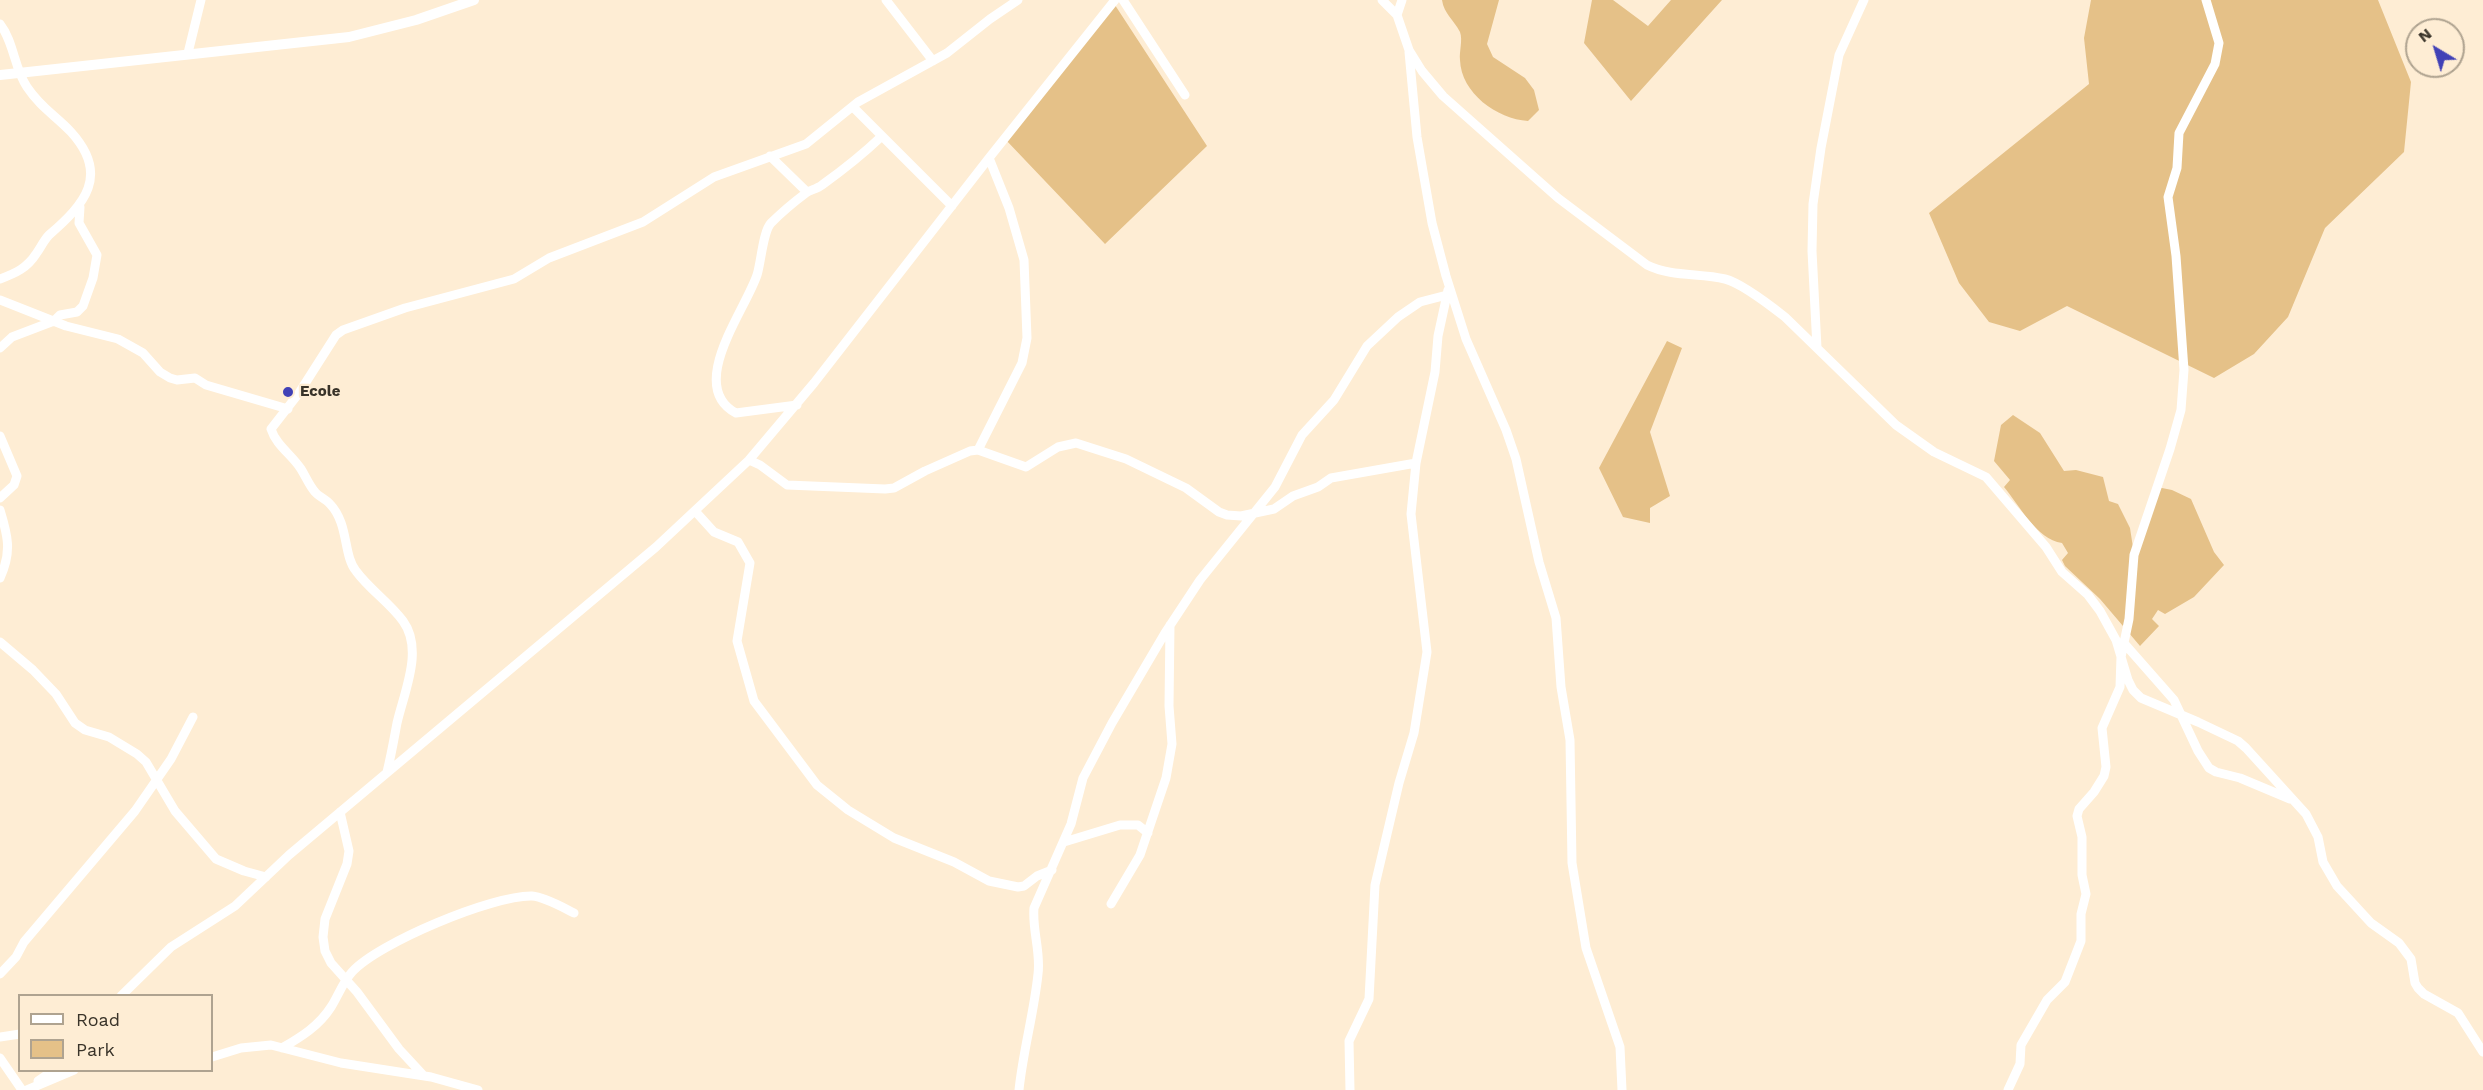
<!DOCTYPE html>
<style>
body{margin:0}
#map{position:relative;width:2483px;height:1090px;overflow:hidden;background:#feedd4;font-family:"Work Sans",sans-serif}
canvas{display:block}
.legend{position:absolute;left:18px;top:994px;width:195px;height:78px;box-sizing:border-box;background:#feedd4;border:2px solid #afa390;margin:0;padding:8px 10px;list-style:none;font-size:18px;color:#393329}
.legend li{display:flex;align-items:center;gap:12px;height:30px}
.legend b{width:30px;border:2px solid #afa390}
.north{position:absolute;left:2405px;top:18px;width:60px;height:60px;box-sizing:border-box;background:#feedd4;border:2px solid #afa390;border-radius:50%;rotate:322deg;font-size:16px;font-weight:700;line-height:24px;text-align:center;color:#393329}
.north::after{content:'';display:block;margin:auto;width:21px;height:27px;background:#4141b6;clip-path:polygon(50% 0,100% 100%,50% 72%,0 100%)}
</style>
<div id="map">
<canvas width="2483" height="1090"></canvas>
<ul class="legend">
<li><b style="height:8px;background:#fff"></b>Road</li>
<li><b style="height:16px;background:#e5c188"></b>Park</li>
</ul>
<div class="north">N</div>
</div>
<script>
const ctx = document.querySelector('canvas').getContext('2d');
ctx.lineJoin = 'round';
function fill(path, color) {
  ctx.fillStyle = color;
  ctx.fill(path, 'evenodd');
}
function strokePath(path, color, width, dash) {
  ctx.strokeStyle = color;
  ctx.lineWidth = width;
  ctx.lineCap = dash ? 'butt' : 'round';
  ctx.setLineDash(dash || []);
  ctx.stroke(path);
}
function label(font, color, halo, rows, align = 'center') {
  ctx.font = font + ' "Work Sans",sans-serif';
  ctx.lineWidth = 4.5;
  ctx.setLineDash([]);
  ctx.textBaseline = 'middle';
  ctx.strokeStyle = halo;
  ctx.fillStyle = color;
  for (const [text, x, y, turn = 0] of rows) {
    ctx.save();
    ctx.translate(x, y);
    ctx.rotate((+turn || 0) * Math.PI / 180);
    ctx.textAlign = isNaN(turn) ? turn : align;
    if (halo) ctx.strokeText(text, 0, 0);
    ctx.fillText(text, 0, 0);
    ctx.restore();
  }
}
fill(new Path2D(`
 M1442 0H1499L1487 44 1493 57 1525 78 1534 90 1539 110 1528 121C1497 119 1461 93 1460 60 1459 52 1463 40 1460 32 1454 20 1444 14 1442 0Z
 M1592 0H1613L1648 26 1671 0H1722L1631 101 1584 43Z
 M2091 0H2378L2411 82 2404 152 2325 228 2288 317 2254 354 2214 378 2067 306 2020 331 1989 322 1959 283 1929 213 2089 84 2084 38Z
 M1113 2 1207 146 1105 244 1005 139Z
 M1667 341 1682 348 1650 432 1670 496 1650 508V523L1623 517 1599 468Z
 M2013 415 2040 433 2064 471 2076 470 2103 477 2109 501 2118 504 2130 528 2134 554 2157 487 2172 490 2191 499 2214 552 2224 565 2194 597 2165 614 2158 610 2152 619 2159 626 2140 646 2100 599 2065 566 2062 560 2068 553 2062 543C2036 539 2020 506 2004 487L2010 480 1994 461 2001 425Z`), '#e5c188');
strokePath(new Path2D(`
 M886 0 933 61
 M1123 0 1185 95
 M1382 0 1397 15
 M1402 0 1397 15 1409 50 1422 71 1443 96 1558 198 1647 265C1671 277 1699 273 1725 279 1741 283 1771 306 1785 317L1896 425 1934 452 1986 477 2046 547 2062 572 2088 595 2100 611 2116 640 2128 680 2133 690 2141 698 2198 722 2238 741 2246 748 2306 814 2318 837 2323 862 2337 886 2371 923 2399 943 2411 959 2415 983 2418 988 2424 994 2458 1013 2483 1052
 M0 24C14 42 14 68 27 87 41 108 55 115 71 132 110 175 85 204 49 235 44 240 41 247 36 254 27 268 16 273 0 279
 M1409 52 1417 137 1432 223 1446 276 1466 339 1506 430 1516 459 1539 562 1556 618 1561 687 1570 740 1572 863 1586 948 1620 1047 1622 1090
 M188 53 201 0
 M853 107 952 206
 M770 156 807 192
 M0 300 66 326 118 339 143 353 160 372 170 378 177 380 195 378 206 385 288 409
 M0 348 12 337 54 321 60 315 77 312 83 306 93 278 97 255 79 223 80 207
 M1817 348 1812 251 1813 204 1821 148 1839 55 1864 0
 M797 405 736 413C686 386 745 311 757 275 761 263 763 231 771 223 781 213 794 202 806 193 810 190 817 189 822 185 843 170 863 154 882 136
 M0 436 17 476 14 485 0 498
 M978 450 1022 363 1027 338 1024 260 1009 208 989 158
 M749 460 760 465 787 485 885 489 894 488 925 471 970 451 978 450 1026 467 1058 447 1076 443 1126 459 1186 488 1219 512 1227 515 1241 516 1274 509 1293 496 1318 487 1331 478 1416 463
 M0 510C8 536 12 552 0 578
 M695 511 714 532 738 542 750 563 737 641 754 701 817 785 848 810 894 838 954 862 989 881 1018 887 1024 886 1037 876 1052 870
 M0 642 33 670 56 694 75 723 85 730 109 737 137 754 146 762 175 811 216 859 244 871 266 877
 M2123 642 2174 700 2198 751 2209 768 2216 772 2240 778 2290 799
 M387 772C391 756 394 739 397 723 404 692 424 650 403 621 390 603 369 589 356 571 343 555 349 524 330 504 326 499 319 497 315 492 309 485 306 477 301 469 292 455 276 445 271 429L299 393 336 335 343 330 405 308 514 279 549 258 643 222 714 177 806 144 858 102 947 53 990 19 1018 0
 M340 812 349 851 347 864 325 919 323 937 325 951 331 963 357 992 399 1049 424 1076
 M1064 842 1120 825H1138L1148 833
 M1111 904 1140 855 1166 778 1172 744 1169 706 1170 625
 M0 974 16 957 24 942 135 811 171 759 193 717
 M121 996 171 947 235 906 289 855 656 547 749 460 814 383 989 158 1115 0
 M0 1037 20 1034
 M282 1048C301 1037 319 1026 331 1007 338 996 343 982 352 972 378 943 493 895 532 896 545 897 562 907 574 913
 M212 1057 241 1048 271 1045 341 1063 431 1077 478 1090
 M0 1058 22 1090
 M38 1081 54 1070
 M27 1090 74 1070
 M1019 1090C1023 1051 1034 1013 1038 974 1041 952 1032 930 1034 908L1071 824 1083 778 1112 723 1165 633 1200 580 1275 487 1302 435 1334 400 1367 346 1398 317 1420 302 1447 295
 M1350 1090 1349 1041 1369 999 1375 885 1399 783 1414 733 1427 652 1411 514 1416 463 1435 372 1438 336 1448 290
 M2008 1090 2020 1064 2021 1045 2047 1000 2065 982 2081 941V914L2086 894 2082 875V837L2077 816 2079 809 2094 792 2104 776 2106 767 2102 728 2120 687 2121 657 2129 619 2134 555 2170 449 2181 410 2184 370 2176 256 2168 197 2177 168 2179 133 2215 64 2219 43 2206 0`), '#fff', 9);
strokePath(new Path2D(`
 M0 75 349 37 416 20 474 0`), '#fff', 10);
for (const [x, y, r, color] of [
 [288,392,6,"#4141b6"]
]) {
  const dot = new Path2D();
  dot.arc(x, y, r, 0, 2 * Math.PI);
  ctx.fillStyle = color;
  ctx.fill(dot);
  strokePath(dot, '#feedd4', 2);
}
label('bold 15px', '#393329', '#feedd4', [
 ["Ecole",300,392]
], 'left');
</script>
